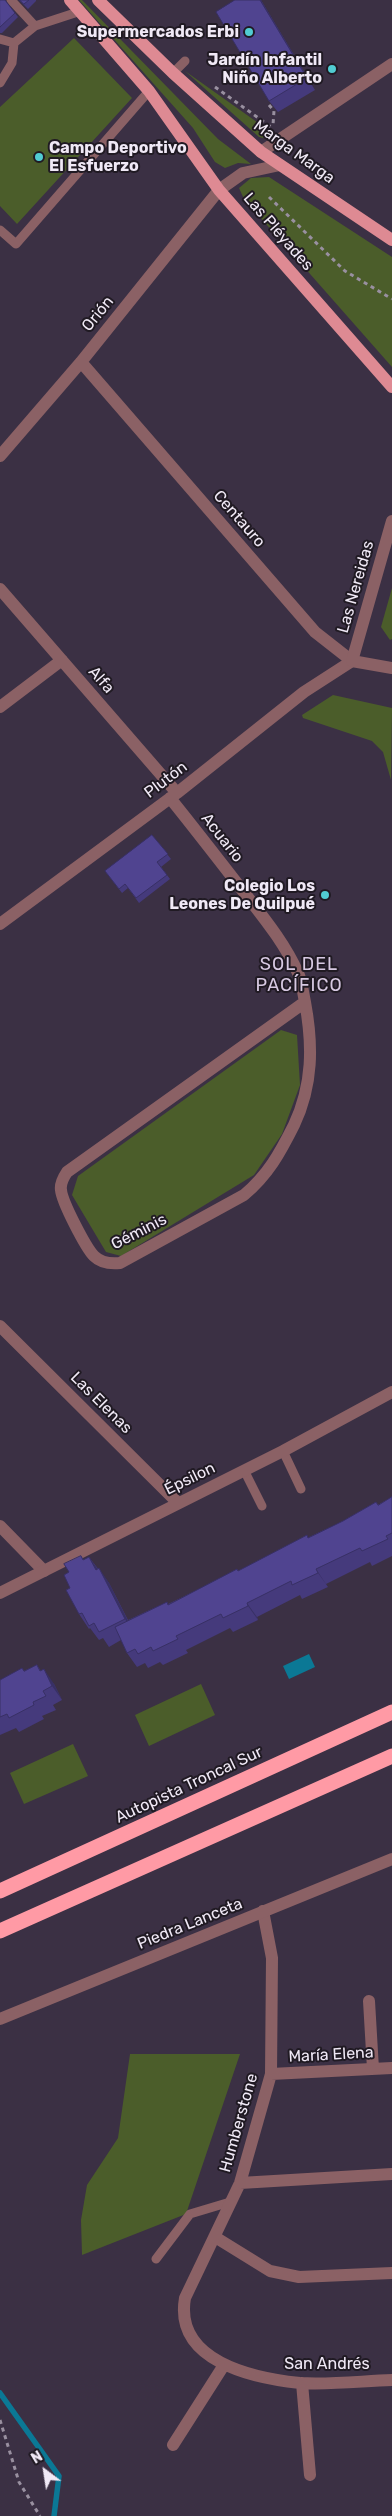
<!DOCTYPE html>
<meta charset="utf-8">
<style>
body{margin:0}
#map{position:relative;width:392px;height:2516px;overflow:hidden;background:#3b3044;font-family:Rubik,sans-serif}
canvas{display:block}
.north{position:absolute;left:20px;top:2446px;width:50px;height:50px;-webkit-text-stroke:4px #201a23;paint-order:stroke;rotate:329deg;font-size:14px;font-weight:700;line-height:20px;text-align:center;color:#f0e9f6}
.north::after{content:'';display:block;margin:auto;width:18px;height:22px;background:#f0e9f6;clip-path:polygon(50% 0,100% 100%,50% 72%,0 100%)}
</style>
<div id="map">
<canvas width="392" height="2516"></canvas>
<div class="north">N</div>
</div>
<script>
const ctx = document.querySelector('canvas').getContext('2d');
ctx.lineJoin = 'round';
function fill(path, color) {
  ctx.fillStyle = color;
  ctx.fill(path, 'evenodd');
}
function strokePath(path, color, width, dash) {
  ctx.strokeStyle = color;
  ctx.lineWidth = width;
  ctx.lineCap = dash ? 'butt' : 'round';
  ctx.setLineDash(dash || []);
  ctx.stroke(path);
}
function label(font, color, halo, rows, align = 'center') {
  ctx.font = font + ' Rubik,sans-serif';
  ctx.lineWidth = 4;
  ctx.setLineDash([]);
  ctx.textBaseline = 'middle';
  ctx.strokeStyle = halo;
  ctx.fillStyle = color;
  for (const [text, x, y, turn = 0] of rows) {
    ctx.save();
    ctx.translate(x, y);
    ctx.rotate((+turn || 0) * Math.PI / 180);
    ctx.textAlign = isNaN(turn) ? turn : align;
    if (halo) ctx.strokeText(text, 0, 0);
    ctx.fillText(text, 0, 0);
    ctx.restore();
  }
}
fill(new Path2D(`
 M79 0H82L218 139 251 164 238 163 225 168 215 162 193 128Z
 M74 38 132 98 17 224 0 206V107Z
 M185 71 278 137 271 140 259 137Z
 M269 177 392 257V367L244 199 239 188 251 178Z
 M392 588V639L390 640 381 627Z
 M333 695 392 708 391 780 383 752 372 741 303 718 302 715Z
 M281 1030 297 1035 300 1085 282 1134 254 1175 121 1256 106 1252 72 1195 78 1176Z
 M201 1684 215 1715 149 1746 135 1715Z
 M73 1744 88 1776 24 1804 10 1773Z
 M130 2054H240L186 2214 82 2255 81 2220 87 2185 118 2138Z`), '#4b5d2a');
fill(new Path2D(`
 M309 1654 315 1667 289 1679 283 1666Z`), '#0b7895');
strokePath(new Path2D(`
 M0 2393 59 2476 54 2516`), '#0b7895', 5.5);
strokePath(new Path2D(`
 M215 87 271 127
 M269 105 274 111 273 125
 M269 197 345 271 392 299
 M0 2420 19 2482 40 2516`), '#9990a0', 3, [4, 4]);
strokePath(new Path2D(`
 M11 0 35 26
 M0 39 14 43
 M14 43 35 26 81 11
 M173 73 185 61
 M0 83 12 63 14 43
 M0 230 16 244 149 91
 M283 1451 301 1489
 M244 1470 262 1506
 M156 2259 190 2214 230 2202`), '#8b6165', 9);
strokePath(new Path2D(`
 M261 152 392 64
 M0 456 81 362 219 190 243 173 280 165
 M0 589 177 793
 M0 707 62 660
 M170 798C195 829 219 860 243 891 263 917 284 942 298 973 302 981 303 993 305 1002 313 1045 313 1085 294 1125 280 1153 268 1175 244 1195L120 1263C110 1264 101 1263 94 1256 86 1248 62 1202 61 1190 60 1184 63 1178 67 1172L305 1002
 M0 924 177 793 304 692 352 661 315 632 81 362
 M0 1326 178 1503
 M0 1526 44 1571
 M263 1911 272 1958 271 2074 240 2183 185 2298C174 2361 252 2378 300 2383 330 2385 362 2381 392 2380
 M369 2001 373 2069
 M271 2074 392 2068
 M240 2183 392 2174
 M215 2237 270 2271 299 2277 392 2273
 M302 2383 310 2475
 M173 2445 224 2365`), '#8b6165', 12);
strokePath(new Path2D(`
 M392 521 352 661 392 668
 M0 1593 283 1451 392 1392
 M0 2019 392 1859`), '#8b6165', 12);
strokePath(new Path2D(`
 M70 0 149 91 219 190 392 387
 M98 0 173 73 261 152 392 240`), '#de8a93', 12);
strokePath(new Path2D(`
 M0 1891 392 1712
 M0 1931 392 1756`), '#ff9aa5', 15);
fill(new Path2D(`
 M0 0 15 13 18 17 2 33H0Z
 M19 0H36V1L28 9Z
 M235 0H261L315 90 278 112 269 101Z
 M152 835 171 859 161 867 170 879 139 903 128 888 122 893 105 871Z
 M392 1497V1556L372 1566 370 1562 326 1584 328 1587 302 1599 300 1595 257 1617 258 1620 233 1632 230 1628 186 1650 188 1653 163 1665 160 1662 148 1668 145 1663 137 1667 127 1653 121 1640 109 1647 103 1638 99 1640 90 1628 89 1629 79 1614 70 1588 69 1572 81 1556 84 1560 89 1557 109 1583 128 1620 167 1602 168 1604 343 1521 376 1502 378 1505Z
 M37 1665 41 1671 54 1684 62 1700 53 1705 56 1710 42 1716 44 1719 19 1732 16 1728 0 1735V1680L24 1671Z`), '#453a7c');
fill(new Path2D(`
 M260 0H261L315 90 307 78Z
 M89 1557 99 1571 96 1570Z
 M99 1568 109 1583 134 1633 125 1619Z
 M316 1569 328 1587 318 1573Z
 M247 1603 257 1617 258 1620 248 1606Z
 M44 1669 54 1684 62 1700 52 1686Z`), '#383065');
const building = new Path2D(`
 M0 0H5L15 13 0 27Z
 M20 0H29L24 4Z
 M235 0H260L307 78 269 101 216 12Z
 M152 835 168 854 157 862 167 875 136 898 125 884 119 889 105 871Z
 M392 1497V1533L386 1536 388 1539 362 1551 360 1548 316 1569 318 1573 292 1585 291 1581 247 1603 248 1606 223 1618 221 1614 176 1636 178 1639 153 1651 151 1647 138 1654 135 1649 127 1653 115 1627 167 1602 168 1605 237 1569 238 1571 307 1535 308 1538 343 1521 376 1502 378 1505Z
 M81 1556 83 1560 89 1557 96 1570 99 1568 125 1619 99 1632 94 1623 89 1626 82 1613 79 1614 66 1590 70 1588 64 1575 69 1572 64 1564Z
 M37 1665 40 1671 44 1669 52 1686 43 1691 46 1696 33 1702 34 1705 9 1718 7 1714 0 1717V1680L22 1668 24 1671Z`);
fill(building, '#504490');
strokePath(building, '#383065', 1);
for (const [x, y, r, color] of [
 [249,32,5,"#51ccd2"],
 [332,69,5,"#51ccd2"],
 [39,157,5,"#51ccd2"],
 [325,895,5,"#51ccd2"]
]) {
  const dot = new Path2D();
  dot.arc(x, y, r, 0, 2 * Math.PI);
  ctx.fillStyle = color;
  ctx.fill(dot);
  strokePath(dot, '#201a23', 2);
}
label('bold 16px', '#f0e9f6', '#201a23', [
 ["Supermercados Erbi",239,32],
 ["Jardín Infantil",322,60],
 ["Niño Alberto",322,78],
 ["Campo Deportivo",49,148,"left"],
 ["El Esfuerzo",49,166,"left"],
 ["Colegio Los",315,886],
 ["Leones De Quilpué",315,904]
], 'right');
label('16px', '#f0e9f6', '#201a23', [
 ["Marga Marga",294,152,36],
 ["Las Pléyades",278,232,49],
 ["Orión",98,314,-51],
 ["Centauro",239,519,49],
 ["Las Nereidas",356,587,-74],
 ["Alfa",101,680,49],
 ["Plutón",166,780,-37],
 ["Acuario",222,838,52],
 ["Géminis",139,1232,-27],
 ["Las Elenas",101,1403,45],
 ["Épsilon",190,1479,-26],
 ["Autopista Troncal Sur",189,1785,-25],
 ["Piedra Lanceta",190,1924,-22],
 ["María Elena",331,2055,-3],
 ["Humberstone",239,2123,-74],
 ["San Andrés",327,2364]
]);
ctx.letterSpacing = '1px';
label('18px', '#d7c9e2', '#201a23', [
 ["SOL DEL",299,965],
 ["PACÍFICO",299,986]
]);
ctx.letterSpacing = '0px';
</script>
